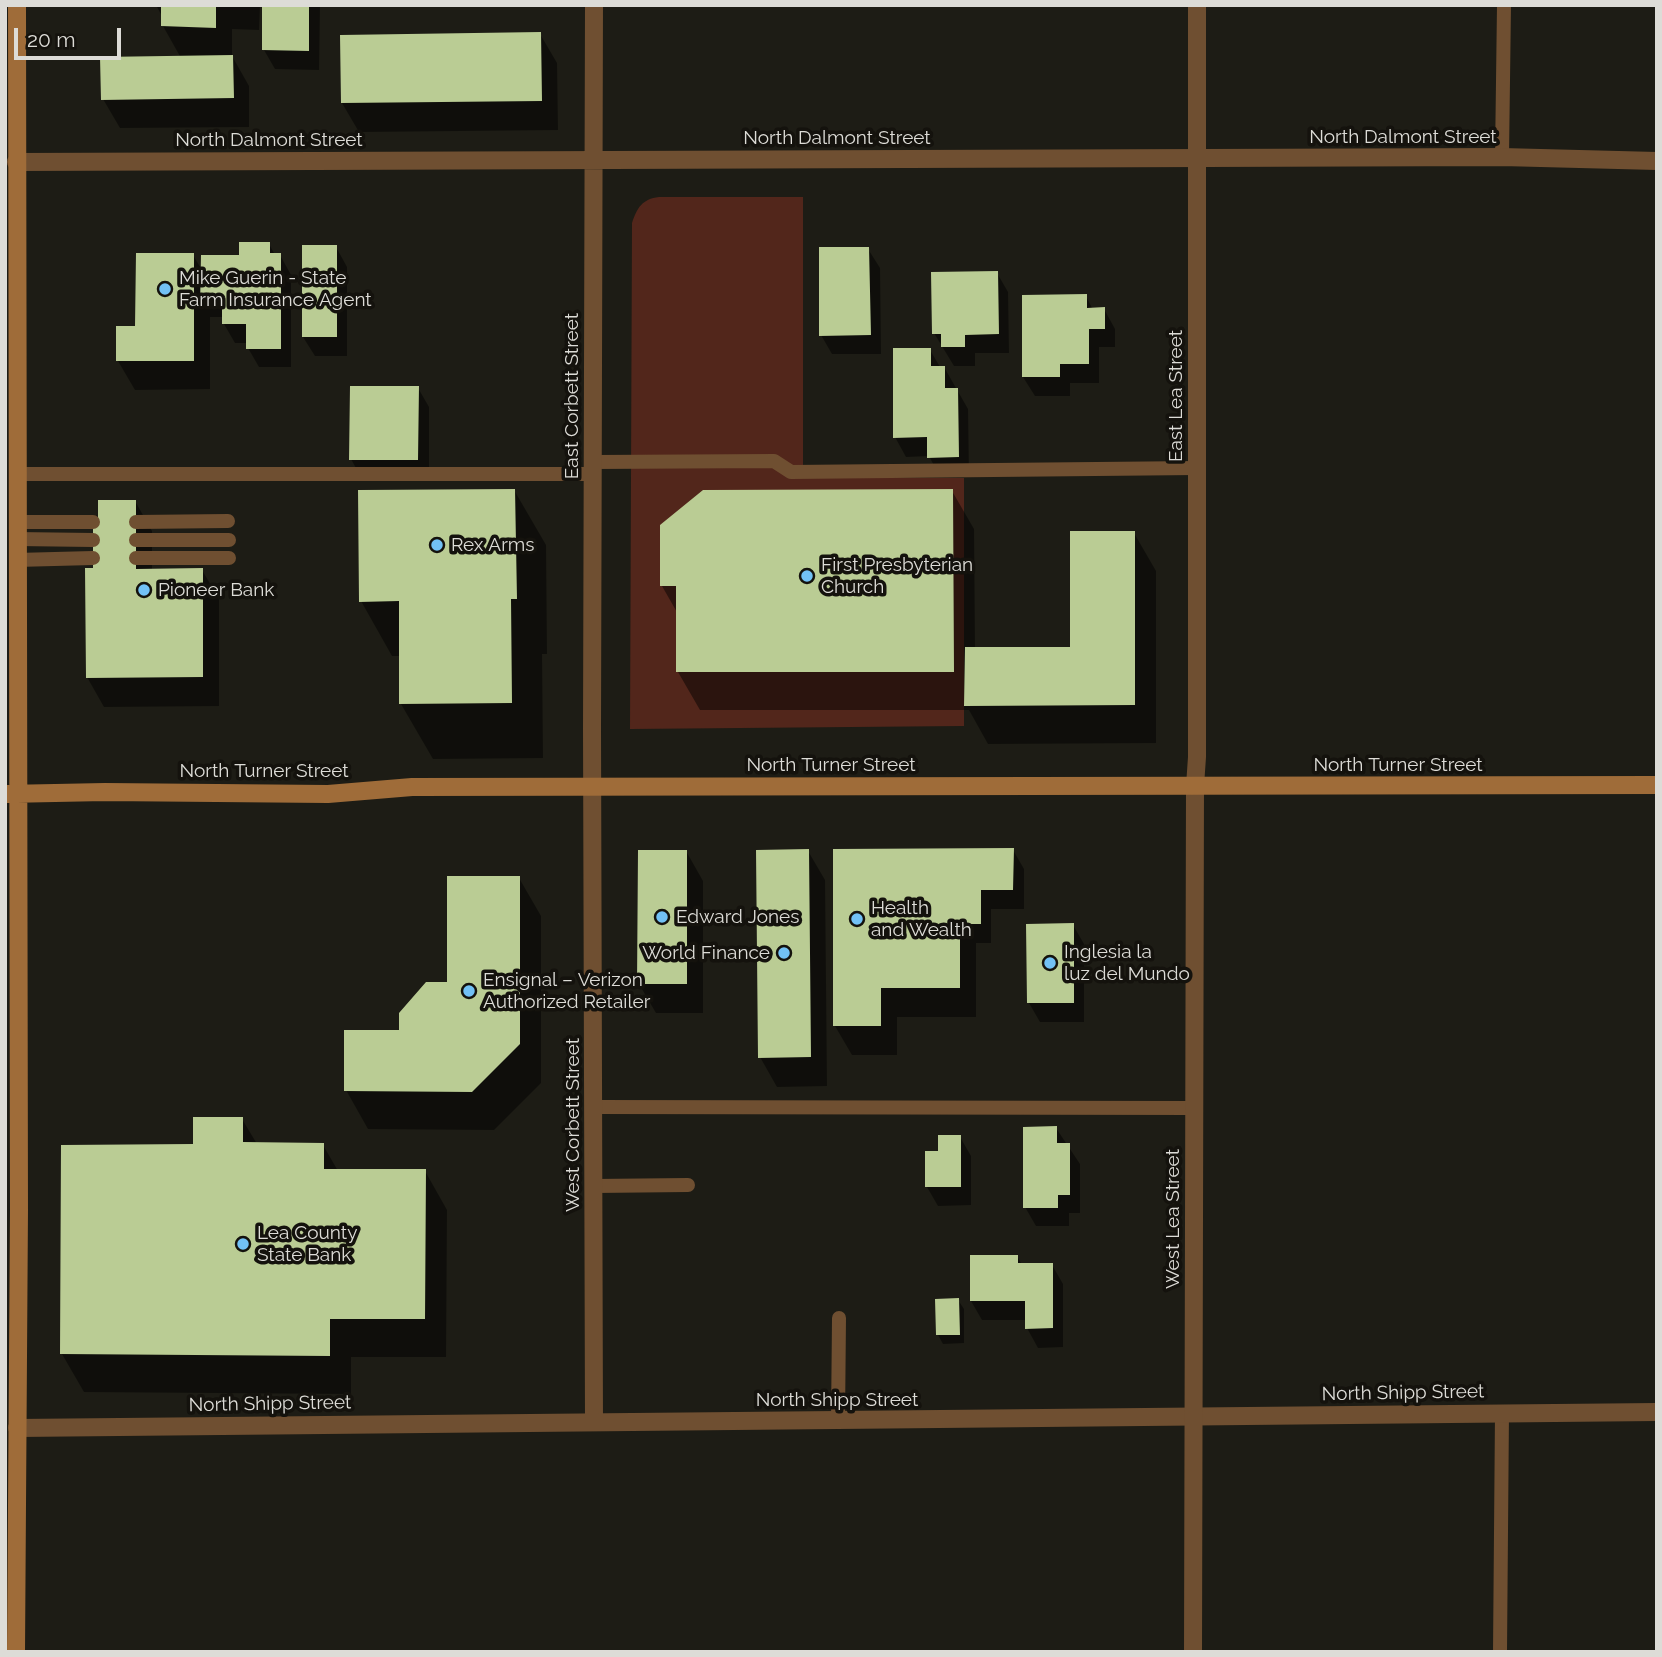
<!DOCTYPE html>
<meta charset="utf-8">
<style>
body{margin:0}
#map{position:relative;width:1662px;height:1657px;overflow:hidden;background:#1d1c15;font-family:Raleway,sans-serif}
canvas{display:block}
.frame{position:absolute;inset:0;border:7px solid #dddcd7;pointer-events:none}
.scale{position:absolute;left:14px;top:28px;width:107px;height:32px;box-sizing:border-box;border:4px solid #dddcd7;border-top:0;padding-left:9px;font-size:21px;line-height:24px;white-space:nowrap;color:#dddcd7;-webkit-text-stroke:5px #14120d;paint-order:stroke}
</style>
<div id="map">
<canvas width="1662" height="1657"></canvas>
<div class="frame"></div>
<div class="scale">20 m</div>
</div>
<script>
const ctx = document.querySelector('canvas').getContext('2d');
ctx.lineJoin = 'round';
function fill(path, color) {
  ctx.fillStyle = color;
  ctx.fill(path, 'evenodd');
}
function strokePath(path, color, width, dash) {
  ctx.strokeStyle = color;
  ctx.lineWidth = width;
  ctx.lineCap = dash ? 'butt' : 'round';
  ctx.setLineDash(dash || []);
  ctx.stroke(path);
}
function label(font, color, halo, rows, align = 'center') {
  ctx.font = font + ' Raleway,sans-serif';
  ctx.lineWidth = 7;
  ctx.setLineDash([]);
  ctx.textBaseline = 'middle';
  ctx.strokeStyle = halo;
  ctx.fillStyle = color;
  for (const [text, x, y, turn = 0] of rows) {
    ctx.save();
    ctx.translate(x, y);
    ctx.rotate((+turn || 0) * Math.PI / 180);
    ctx.textAlign = isNaN(turn) ? turn : align;
    if (halo) ctx.strokeText(text, 0, 0);
    ctx.fillText(text, 0, 0);
    ctx.restore();
  }
}
fill(new Path2D(`
 M659 197H803V478H964V726L630 729 632 223C637 208 642 199 659 197Z`), '#52261b');
fill(new Path2D(`
 M156 5H260L259 30 232 29V56L249 86V127L120 128 103 99 181 58 163 26V18Z
 M264 5H320L319 70 275 69 264 50Z
 M540 34 557 63 558 130 359 132 342 103Z
 M269 244 275 255H280L291 275V367H259L248 348V343H235L224 324V317H210V389L135 390 118 361 137 327 193 255 203 272Z
 M336 247 347 267V356H315L303 337Z
 M868 249 880 268 881 354H832L821 335Z
 M997 273 1008 292 1009 353H975V366H954L934 333Z
 M1086 296 1093 310 1104 309 1115 329V347H1099V383H1070V396H1035L1023 377Z
 M930 350 940 367H944L968 409 969 476 940 477 929 456 906 457 895 437Z
 M418 388 429 407V479H362L351 459Z
 M514 490 546 545 547 654H542L543 758 433 759 401 704V656H392L361 601Z
 M952 491 974 529 975 649H1072L1134 533 1156 571V743L988 744 969 710H700L678 672V614L662 586Z
 M135 501 152 531V570H202L219 599V706L104 707 87 677 94 570Z
 M1013 850 1024 869V909H991V943H976V1017H897V1055H852L835 1026Z
 M686 851 703 881V1013H656L639 984Z
 M808 851 825 880 827 1086 777 1087 760 1057Z
 M519 878 541 916V1083L494 1130 368 1129 346 1090 448 984Z
 M1073 925 1084 944V1022H1040L1029 1003Z
 M242 1119 257 1144 323 1145 338 1171H425L447 1210 446 1357H351V1394L84 1392 62 1354 195 1146Z
 M1056 1128 1080 1164V1213H1069V1226H1036L1025 1207Z
 M960 1137 971 1156V1205L938 1206 927 1187 939 1153Z
 M1017 1256 1022 1265H1052L1063 1284V1347L1038 1348 1027 1328V1320H982L971 1301Z
 M958 1300 964 1309V1343L943 1344 938 1335Z`), '#0007');
fill(new Path2D(`
 M161 5H216V28L161 26Z
 M262 5H309V51L262 50Z
 M541 32 542 101 341 103 340 35Z
 M233 55 234 98 101 100 100 57Z
 M239 242H270V253H281V349H246V324H222V308H200L201 255H239Z
 M302 245H337V337H302Z
 M819 247H869L871 335 819 336Z
 M136 253H194V361H116V326H135Z
 M998 271 999 334 965 335V347H941V334H932L931 272Z
 M1087 294V308L1105 307V329H1089V364H1060V377H1022V295Z
 M893 348H931V366H945V388H958L959 457 927 458V437L893 438Z
 M350 386H419L418 460H349Z
 M515 489 517 599H511L512 703 399 704V601L359 602 358 490Z
 M953 489 954 672H676V586H660V525L703 490Z
 M98 500H136V569L203 568V677L86 678 85 568H93V517H98Z
 M1070 531H1135V705L964 706 965 647H1070Z
 M1014 848 1013 890H981V924H960V988H881V1026H833V849Z
 M809 849 811 1057 758 1058 756 850Z
 M638 850H687V984H637Z
 M447 876H520V1044L472 1092 344 1091V1030H399V1013L426 982H447Z
 M1074 923V1003H1027L1026 924Z
 M193 1117H243V1142L324 1143V1169H426L425 1319H330V1356L60 1354 61 1145 193 1144Z
 M1057 1126V1143H1070V1195H1058V1208H1023V1127Z
 M938 1135H961V1187H925V1151H938Z
 M970 1255H1018V1263H1053V1328L1025 1329V1301H970Z
 M959 1298 960 1335H936L935 1299Z`), '#bacc94');
strokePath(new Path2D(`
 M1502 157 1504 5
 M594 462 774 461 791 472 1197 468
 M16 474H593
 M17 522H93
 M136 522 228 521
 M16 539 93 540
 M136 540H229
 M136 558H229
 M16 560 93 558
 M594 1107 1195 1108
 M594 1186 688 1185
 M838 1421 839 1318
 M1500 1652 1502 1412`), '#6f4f31', 14);
strokePath(new Path2D(`
 M16 162 1502 157 1657 161
 M594 1422 592 728 594 5
 M17 1428 1657 1412`), '#6f4f31', 18);
strokePath(new Path2D(`
 M1193 1652 1195 786 1197 757V5`), '#6f4f31', 18);
strokePath(new Path2D(`
 M5 794 105 792 328 794 412 787 1657 785
 M16 1652 19 1209 17 5`), '#9f6c39', 18);
for (const [x, y, r, color] of [
 [165,289,7,"#72c1f5"],
 [437,545,7,"#72c1f5"],
 [807,576,7,"#72c1f5"],
 [144,590,7,"#72c1f5"],
 [662,917,7,"#72c1f5"],
 [857,919,7,"#72c1f5"],
 [784,953,7,"#72c1f5"],
 [1050,963,7,"#72c1f5"],
 [469,991,7,"#72c1f5"],
 [243,1244,7,"#72c1f5"]
]) {
  const dot = new Path2D();
  dot.arc(x, y, r, 0, 2 * Math.PI);
  ctx.fillStyle = color;
  ctx.fill(dot);
  strokePath(dot, '#14120d', 2.5);
}
label('19px', '#dddcd7', '#14120d', [
 ["North Dalmont Street",1403,137],
 ["North Dalmont Street",837,138],
 ["North Dalmont Street",269,140],
 ["East Corbett Street",572,396,-90],
 ["East Lea Street",1176,396,-90],
 ["North Turner Street",831,765],
 ["North Turner Street",1398,765],
 ["North Turner Street",264,771],
 ["West Corbett Street",573,1125,-90],
 ["West Lea Street",1173,1219,-90],
 ["North Shipp Street",1403,1393,-1],
 ["North Shipp Street",837,1400],
 ["North Shipp Street",270,1404,-1]
]);
label('19px', '#dddcd7', '#14120d', [
 ["Mike Guerin - State",179,278],
 ["Farm Insurance Agent",179,300],
 ["Rex Arms",451,545],
 ["First Presbyterian",821,565],
 ["Church",821,587],
 ["Pioneer Bank",158,590],
 ["Health",871,908],
 ["and Wealth",871,930],
 ["Edward Jones",676,917],
 ["Inglesia la",1064,952],
 ["luz del Mundo",1064,974],
 ["World Finance",770,953,"right"],
 ["Ensignal – Verizon",483,980],
 ["Authorized Retailer",483,1002],
 ["Lea County",257,1233],
 ["State Bank",257,1255]
], 'left');
</script>
